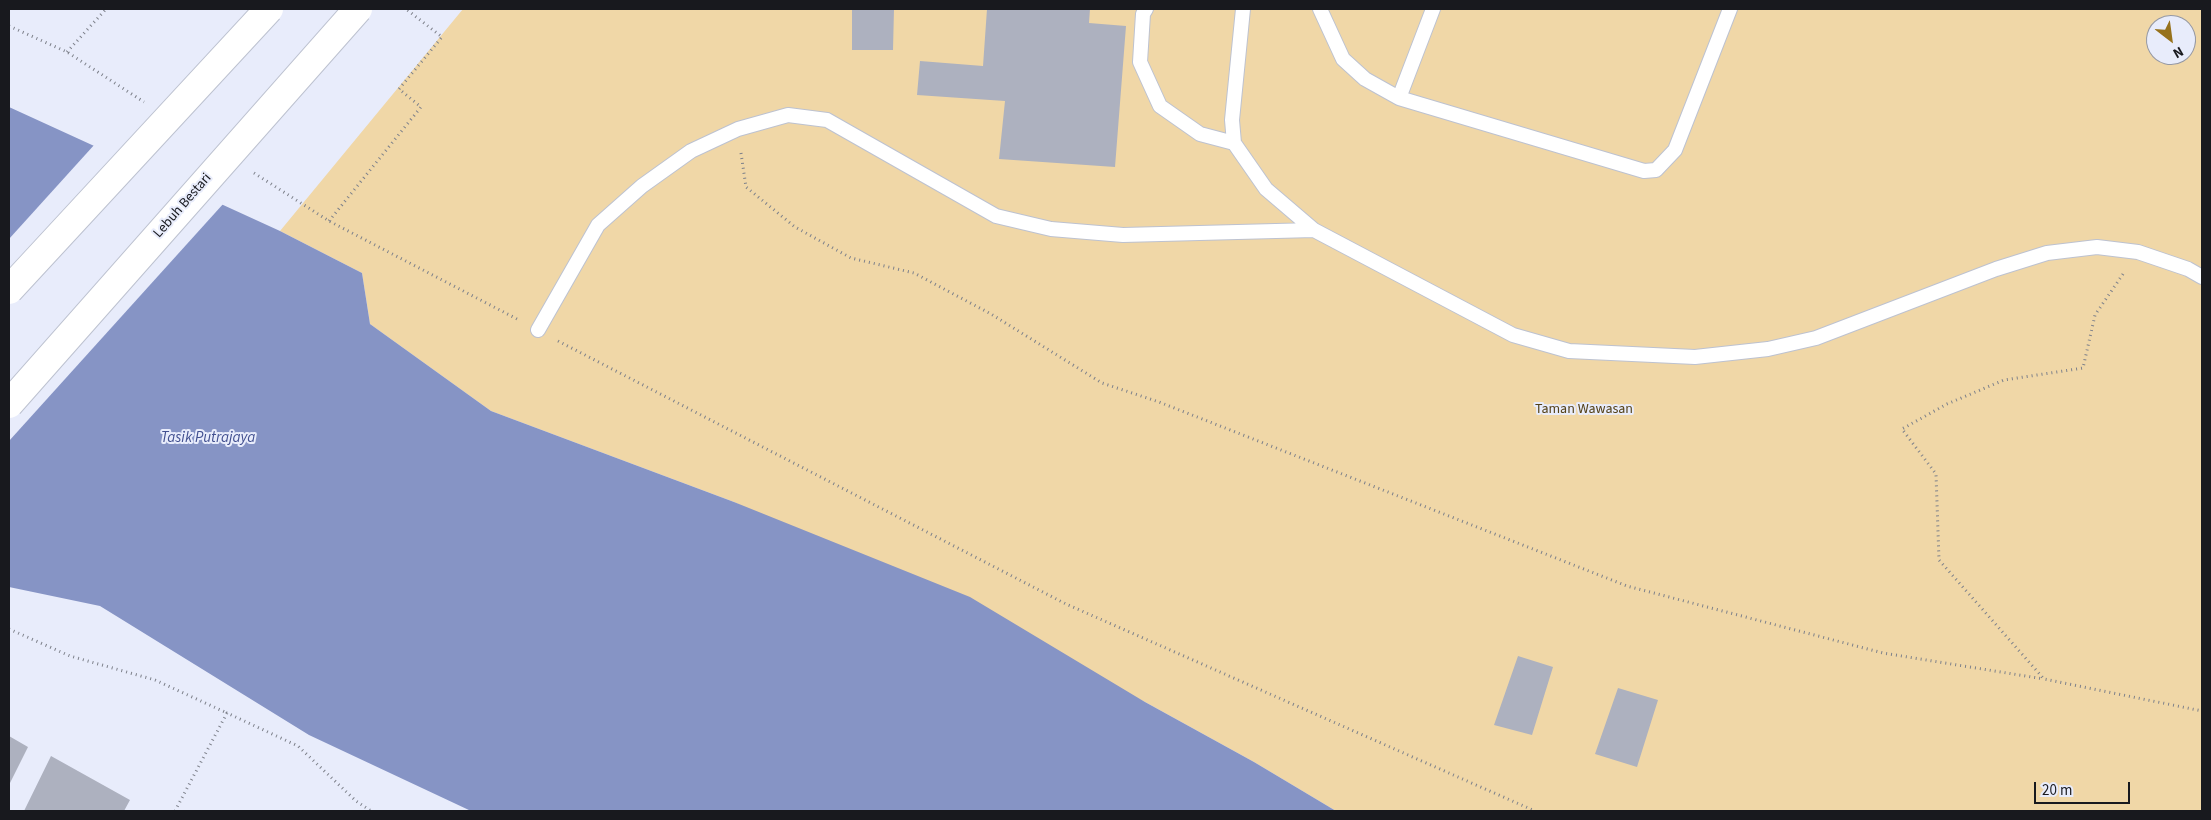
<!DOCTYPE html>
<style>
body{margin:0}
#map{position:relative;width:2211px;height:820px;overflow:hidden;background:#e8ecfb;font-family:"Source Sans 3",sans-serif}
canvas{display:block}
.frame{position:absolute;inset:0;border:10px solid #18191e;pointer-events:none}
.north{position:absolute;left:2146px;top:15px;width:50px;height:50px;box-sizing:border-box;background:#e8ecfb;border:1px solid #9598a3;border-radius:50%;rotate:150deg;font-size:14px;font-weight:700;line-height:20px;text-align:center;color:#18191e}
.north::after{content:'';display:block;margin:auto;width:18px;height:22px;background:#97721c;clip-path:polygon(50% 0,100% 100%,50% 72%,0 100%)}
.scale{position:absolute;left:2034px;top:782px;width:96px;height:22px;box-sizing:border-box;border:2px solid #18191e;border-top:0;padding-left:6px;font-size:15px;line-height:18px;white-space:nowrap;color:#18191e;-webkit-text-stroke:4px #e8ecfb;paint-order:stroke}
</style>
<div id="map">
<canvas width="2211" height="820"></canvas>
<div class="frame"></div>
<div class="north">N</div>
<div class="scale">20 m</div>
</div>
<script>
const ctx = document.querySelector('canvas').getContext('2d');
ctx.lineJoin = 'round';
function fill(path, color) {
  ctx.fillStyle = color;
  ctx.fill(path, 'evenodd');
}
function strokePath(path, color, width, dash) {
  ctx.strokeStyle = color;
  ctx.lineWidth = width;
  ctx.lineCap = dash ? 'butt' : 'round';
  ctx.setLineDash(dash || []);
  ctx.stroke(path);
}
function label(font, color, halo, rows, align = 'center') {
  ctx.font = font + ' "Source Sans 3",sans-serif';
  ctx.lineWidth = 4;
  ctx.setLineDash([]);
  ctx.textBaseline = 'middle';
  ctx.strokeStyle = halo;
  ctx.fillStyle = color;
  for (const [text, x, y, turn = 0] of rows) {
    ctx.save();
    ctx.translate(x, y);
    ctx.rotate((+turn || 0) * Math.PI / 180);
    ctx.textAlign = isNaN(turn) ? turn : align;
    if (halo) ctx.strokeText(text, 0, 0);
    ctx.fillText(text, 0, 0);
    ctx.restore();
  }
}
fill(new Path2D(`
 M463 9H2202V811H1336L1254 762 1145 702 734 502 491 411 370 324 362 273 280 231ZM2156 25H2186V55H2156Z`), '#f0d7a7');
fill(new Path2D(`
 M9 107 280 231 362 273 370 324 491 411 734 502 970 597 1145 702 1254 762 1336 811H471L309 735 100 606 9 587Z`), '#8694c5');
fill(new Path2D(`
 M95 144 224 203 9 441V239Z`), '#e8ecfb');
fill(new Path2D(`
 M852 9H894L893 50H852Z
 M987 9H1090L1089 23 1126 26 1115 167 999 159 1005 101 917 95 920 61 983 66Z
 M1518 656 1553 667 1532 735 1494 725Z
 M1618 688 1658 700 1637 767 1595 754Z
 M9 736 28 747 9 785Z
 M51 756 130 800 124 811H24Z`), '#adb1bf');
const lane = new Path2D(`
 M1146 9 1143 14 1140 62 1160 106 1200 134 1234 143
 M1243 9 1232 120 1234 143 1266 189 1314 230
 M1320 9 1343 59 1365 79 1399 98 1644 171 1656 170 1675 150 1730 9
 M1399 98 1433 9
 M538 330 598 225 642 186 691 151 738 129 788 115 827 120 996 216 1051 229 1123 235 1314 230 1513 335 1569 351 1695 357 1768 349 1816 338 1996 269 2047 253 2097 247 2138 252 2188 269 2202 277`);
strokePath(lane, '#bdc2d0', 16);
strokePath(new Path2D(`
 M9 26 67 52 144 102
 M67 52 106 9
 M741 153 746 187 795 227 851 258 914 273 991 314 1102 383 1159 402 1627 586 1883 653 2044 679
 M254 173 329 221 517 319
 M329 221 421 107 399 89 442 37 406 9
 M2123 274 2095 315 2083 368 2004 380 1947 404 1902 429 1936 474 1939 560 2044 679 2202 711
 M558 341 1066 604 1535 811
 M9 629 70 656 155 680 227 713
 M175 811 227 713 298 746 356 801 371 811`), '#7d808a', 3, [1, 4]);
strokePath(lane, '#fff', 14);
const secondaryBridge = new Path2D(`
 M9 290 269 9
 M9 404 358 9`);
strokePath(secondaryBridge, '#bdc2d0', 30, []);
strokePath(secondaryBridge, '#fff', 28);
label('14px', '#18191e', '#e8ecfb', [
 ["Lebuh Bestari",183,206,-49]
]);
label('14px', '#544118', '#e8ecfb', [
 ["Taman Wawasan",1584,410]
]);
label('italic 15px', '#425090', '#e8ecfb', [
 ["Tasik Putrajaya",208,439]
]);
</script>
